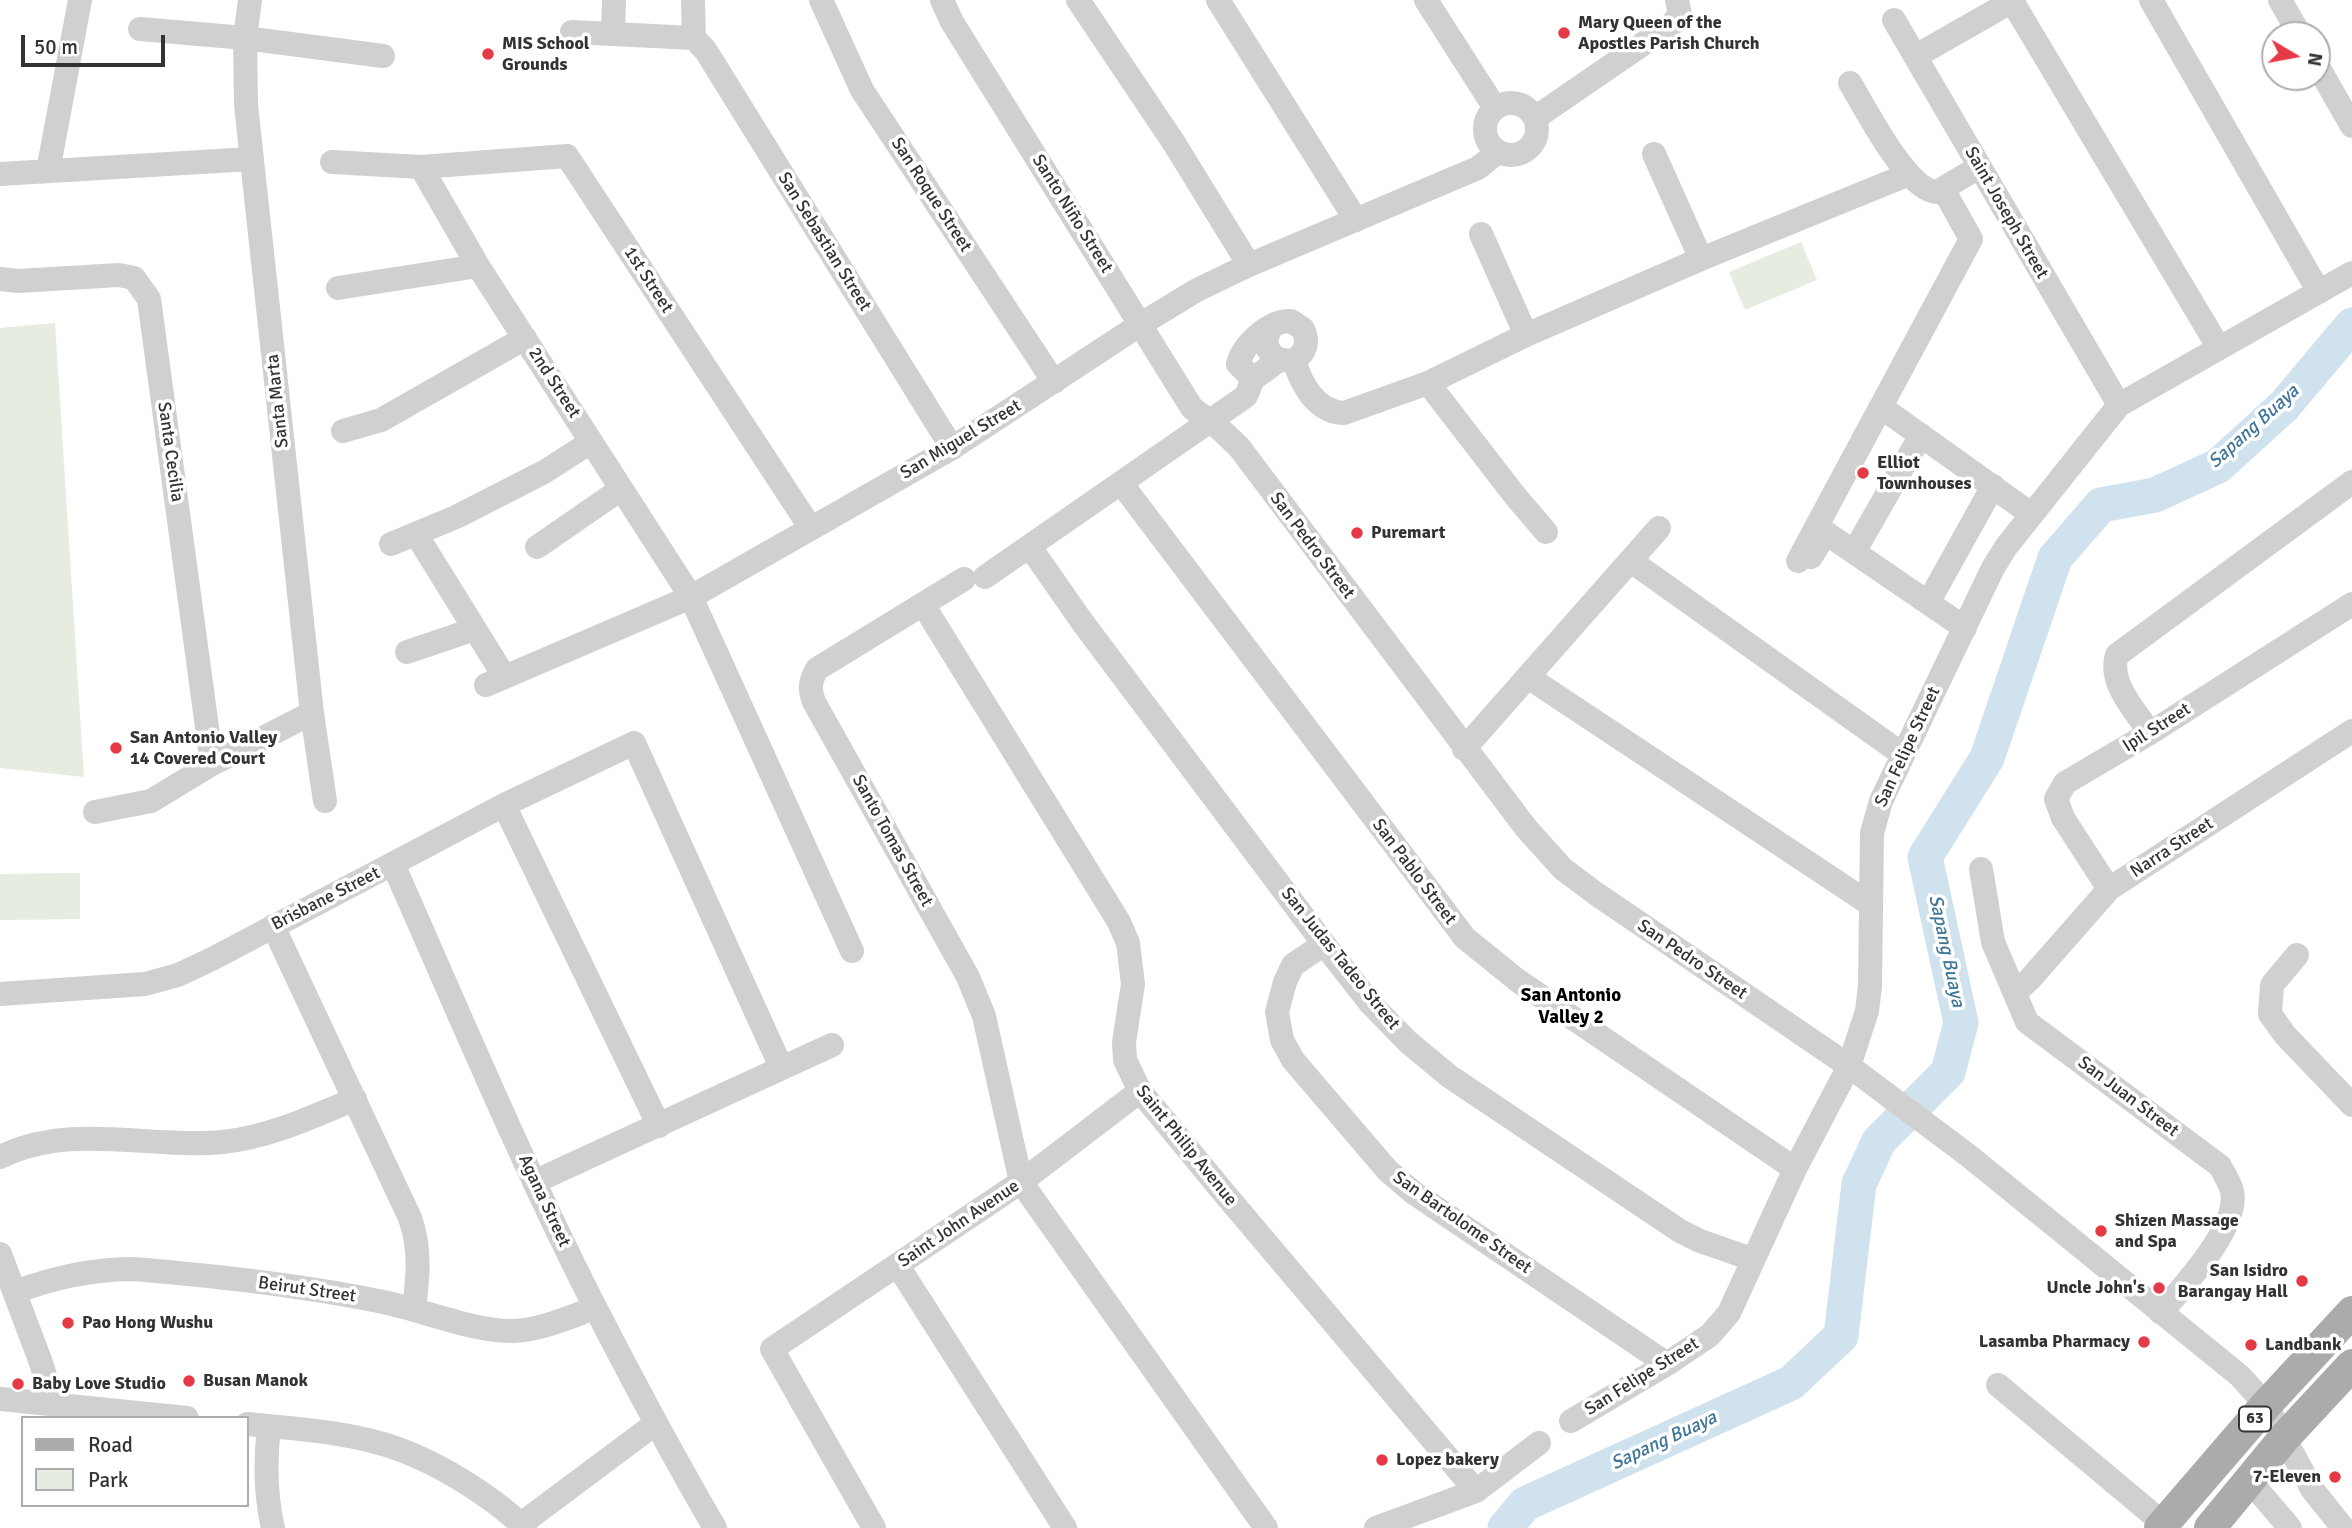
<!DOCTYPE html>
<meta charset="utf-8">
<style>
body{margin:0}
#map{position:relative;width:2352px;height:1528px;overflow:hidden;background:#fff;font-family:Signika,sans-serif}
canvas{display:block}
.legend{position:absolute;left:21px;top:1416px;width:228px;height:91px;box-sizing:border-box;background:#fff;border:2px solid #adadad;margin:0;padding:9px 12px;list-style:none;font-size:21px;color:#333}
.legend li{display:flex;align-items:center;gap:14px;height:35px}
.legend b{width:35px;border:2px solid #adadad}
.north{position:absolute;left:2261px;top:21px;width:70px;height:70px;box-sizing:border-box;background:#fff;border:2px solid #adadad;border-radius:50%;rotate:100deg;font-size:19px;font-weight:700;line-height:28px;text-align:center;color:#333}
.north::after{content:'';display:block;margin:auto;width:24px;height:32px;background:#e63946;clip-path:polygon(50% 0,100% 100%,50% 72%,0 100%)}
.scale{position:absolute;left:21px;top:35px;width:144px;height:32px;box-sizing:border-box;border:4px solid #333;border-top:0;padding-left:9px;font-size:21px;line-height:24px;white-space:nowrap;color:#333;-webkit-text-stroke:5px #fff;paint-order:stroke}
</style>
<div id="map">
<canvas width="2352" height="1528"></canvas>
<ul class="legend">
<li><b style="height:9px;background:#ababab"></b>Road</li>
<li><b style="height:19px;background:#e6ecdf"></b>Park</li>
</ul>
<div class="north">N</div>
<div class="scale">50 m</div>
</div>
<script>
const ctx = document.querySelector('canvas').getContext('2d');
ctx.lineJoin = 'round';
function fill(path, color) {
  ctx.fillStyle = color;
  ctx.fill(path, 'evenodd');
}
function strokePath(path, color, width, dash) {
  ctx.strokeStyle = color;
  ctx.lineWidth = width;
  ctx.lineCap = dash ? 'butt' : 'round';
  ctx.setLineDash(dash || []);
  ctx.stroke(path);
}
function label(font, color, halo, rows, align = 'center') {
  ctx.font = font + ' Signika,sans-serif';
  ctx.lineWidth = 7;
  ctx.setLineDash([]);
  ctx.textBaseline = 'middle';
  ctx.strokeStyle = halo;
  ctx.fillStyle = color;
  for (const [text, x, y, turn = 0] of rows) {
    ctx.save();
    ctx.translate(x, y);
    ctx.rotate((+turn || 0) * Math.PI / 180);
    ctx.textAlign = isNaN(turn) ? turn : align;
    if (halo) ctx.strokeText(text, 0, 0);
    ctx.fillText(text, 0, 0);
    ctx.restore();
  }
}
fill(new Path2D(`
 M1801 242 1817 280 1745 310 1729 272Z
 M55 323 84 777 0 768V328Z
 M80 873V919L0 920V874Z`), '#e6ecdf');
strokePath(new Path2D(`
 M1505 1528 1525 1504 1791 1383 1841 1336 1859 1184 1879 1141 1948 1072 1961 1023 1925 857 1987 758 2055 558 2101 505 2155 495 2218 466 2284 406 2352 325`), '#cfe2ee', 35);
strokePath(new Path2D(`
 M250 0 245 38 246 105 312 713 325 801
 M693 0 694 38
 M821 0 862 90 1054 382
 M942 0 952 22 1192 408 1220 429 1239 447 1526 828 1563 869 1595 893 1849 1066 1969 1156 2240 1376 2266 1405 2312 1489 2343 1528
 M1078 0 1174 143 1249 265
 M1218 0 1356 220
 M1426 0 1495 108
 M2151 0 2319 292
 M2280 0 2300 35
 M2012 1 2219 348
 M1894 20 2119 405
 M140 29 245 38 383 56
 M572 32 694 38
 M613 34 614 0
 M694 38 706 51 952 448
 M1916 56 2014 0
 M2317 65 2352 126
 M1850 83C1866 109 1907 191 1937 192L1979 167
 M1485 129a26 26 0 1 1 52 0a26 26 0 1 1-52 0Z
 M1535 118 1672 24 1680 14 1677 0
 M1654 154 1701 259
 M332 162 421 167 567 156 810 527
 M421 167 478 266 691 597 852 951
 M48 171 80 0
 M0 174 251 159
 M1481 234 1526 335
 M0 279 18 281 119 275 134 278 149 299 212 764
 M338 288 478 266
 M1294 360C1301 384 1316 412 1344 413L1428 383 1526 335 1701 259 1907 175
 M1253 379 1238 364C1243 344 1270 320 1291 321L1303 329C1309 342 1306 353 1294 360 1273 364 1259 346 1271 328
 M1428 383 1516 497 1546 532
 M1888 412 2031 514
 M343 431 381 420 525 338
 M1121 483 1465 938 1517 980 1795 1169
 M416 534 504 676
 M391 544 456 517 544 472 591 442
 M537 547 621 489
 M1030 547 1083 623 1324 944 1371 1004 1408 1042 1449 1076 1680 1231 1700 1241 1752 1259
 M1854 552 1921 435
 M1811 557 1826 533 1965 628
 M1631 561 1902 754
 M1798 561 1971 239 1943 189
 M985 577 1246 396 1253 379 1279 360
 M964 579 817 669C810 681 809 689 814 702L968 977 984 1016 1021 1182 1266 1528
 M1928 603 1993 486
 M924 606 1119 922 1128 943 1133 984 1124 1042 1125 1060 1140 1091 1224 1193 1476 1491
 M407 652 475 629
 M1528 677 1870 904
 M486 685 691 597 952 448 1141 324 1197 290 1249 265 1478 168 1498 152
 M2150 733C2135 710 2108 683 2117 655L2352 482
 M1464 749 1659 528
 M504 805 659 1126
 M95 812 151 801 212 764 312 713
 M393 864C459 1013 522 1164 596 1309 634 1383 673 1456 715 1528
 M1981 869 1993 942 2027 1022 2220 1166C2224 1174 2230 1183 2232 1191 2240 1227 2183 1286 2161 1313
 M2109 889 2063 818 2056 799 2065 783 2150 733 2352 604
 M273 926 410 1218C421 1249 418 1277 414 1309
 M1324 944 1293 965 1285 982 1277 1012 1282 1040 1293 1060 1388 1171 1414 1193 1667 1364
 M2297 955 2272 985 2270 1014 2285 1035 2352 1105
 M2016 992 2030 979 2109 889 2352 731
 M0 994 145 984 178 975 212 959 504 805 634 743 781 1067
 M0 1157C71 1122 148 1149 223 1142 270 1137 312 1117 355 1099
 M534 1182 832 1045
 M0 1254 40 1360 54 1404
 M898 1266 1065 1528
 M15 1292C55 1277 92 1269 134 1269 217 1276 302 1285 383 1302 422 1310 476 1332 513 1331 541 1330 569 1317 595 1308
 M1998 1385 2164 1524
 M0 1399 187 1418
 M1571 1421 1667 1364 1710 1335 1729 1313 1795 1169 1849 1066 1867 1011 1870 986 1872 833 1881 801 1993 568 2006 547 2119 405 2352 273
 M247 1424C298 1429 353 1432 401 1450 442 1465 494 1498 525 1528
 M269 1426C265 1461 265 1494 273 1528
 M2250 1481 2290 1528
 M521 1524 655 1424
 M874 1528 772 1349 1021 1182 1140 1091
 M1376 1528 1476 1491 1539 1443`), '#d0d0d0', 24);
strokePath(new Path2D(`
 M2160 1528 2266 1405 2352 1312
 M2210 1528 2285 1437 2352 1365`), '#ababab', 32);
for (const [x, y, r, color] of [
 [1564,33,7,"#e63946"],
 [488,54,7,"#e63946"],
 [1863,473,7,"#e63946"],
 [1357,533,7,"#e63946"],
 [116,748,7,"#e63946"],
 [2101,1231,7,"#e63946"],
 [2302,1281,7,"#e63946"],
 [2159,1288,7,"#e63946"],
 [68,1323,7,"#e63946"],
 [2144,1342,7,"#e63946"],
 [2251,1345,7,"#e63946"],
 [189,1381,7,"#e63946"],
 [18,1384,7,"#e63946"],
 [1382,1460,7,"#e63946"],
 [2335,1477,7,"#e63946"]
]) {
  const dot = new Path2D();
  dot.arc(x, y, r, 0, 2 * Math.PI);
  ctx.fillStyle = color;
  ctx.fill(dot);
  strokePath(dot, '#fff', 2.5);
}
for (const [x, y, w] of [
 [2255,1419,32]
]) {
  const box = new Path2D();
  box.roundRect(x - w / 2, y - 12.5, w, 25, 5);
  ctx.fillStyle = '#fff';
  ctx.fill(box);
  strokePath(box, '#333', 2);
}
label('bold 16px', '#333', null, [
 ["63",2255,1419]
]);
label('bold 18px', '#333', '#fff', [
 ["Mary Queen of the",1578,23],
 ["Apostles Parish Church",1578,44],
 ["MIS School",502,44],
 ["Grounds",502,65],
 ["Elliot",1877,463],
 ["Townhouses",1877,484],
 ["Puremart",1371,533],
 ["San Antonio Valley",130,738],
 ["14 Covered Court",130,759],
 ["Shizen Massage",2115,1221],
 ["and Spa",2115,1242],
 ["San Isidro",2288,1271,"right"],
 ["Barangay Hall",2288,1292,"right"],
 ["Uncle John's",2145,1288,"right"],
 ["Pao Hong Wushu",82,1323],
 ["Lasamba Pharmacy",2130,1342,"right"],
 ["Landbank",2265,1345],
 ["Busan Manok",203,1381],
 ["Baby Love Studio",32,1384],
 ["Lopez bakery",1396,1460],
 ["7-Eleven",2321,1477,"right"]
], 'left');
label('18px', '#333', '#fff', [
 ["San Roque Street",931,195,57],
 ["Saint Joseph Street",2006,213,60],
 ["Santo Niño Street",1072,214,58],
 ["San Sebastian Street",824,242,58],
 ["1st Street",648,280,57],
 ["2nd Street",554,383,57],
 ["Santa Marta",278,401,-96],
 ["San Miguel Street",961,440,-31],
 ["Santa Cecilia",170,452,82],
 ["San Pedro Street",1312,546,53],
 ["Ipil Street",2157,728,-32],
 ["San Felipe Street",1908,747,-65],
 ["Santo Tomas Street",892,841,61],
 ["Narra Street",2172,848,-33],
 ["San Pablo Street",1414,872,53],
 ["Brisbane Street",326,899,-27],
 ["San Judas Tadeo Street",1340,959,51],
 ["San Pedro Street",1692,960,34],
 ["San Juan Street",2128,1097,37],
 ["Saint Philip Avenue",1186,1146,51],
 ["Agana Street",544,1201,65],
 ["San Bartolome Street",1462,1223,35],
 ["Saint John Avenue",959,1224,-34],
 ["Beirut Street",307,1290,8],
 ["San Felipe Street",1642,1377,-32]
]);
label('italic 19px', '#3f7597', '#fff', [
 ["Sapang Buaya",2254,427,-42],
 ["Sapang Buaya",1946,951,78],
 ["Sapang Buaya",1664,1441,-25]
]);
label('bold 19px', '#000', '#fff', [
 ["San Antonio",1571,996],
 ["Valley 2",1571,1018]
]);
</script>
